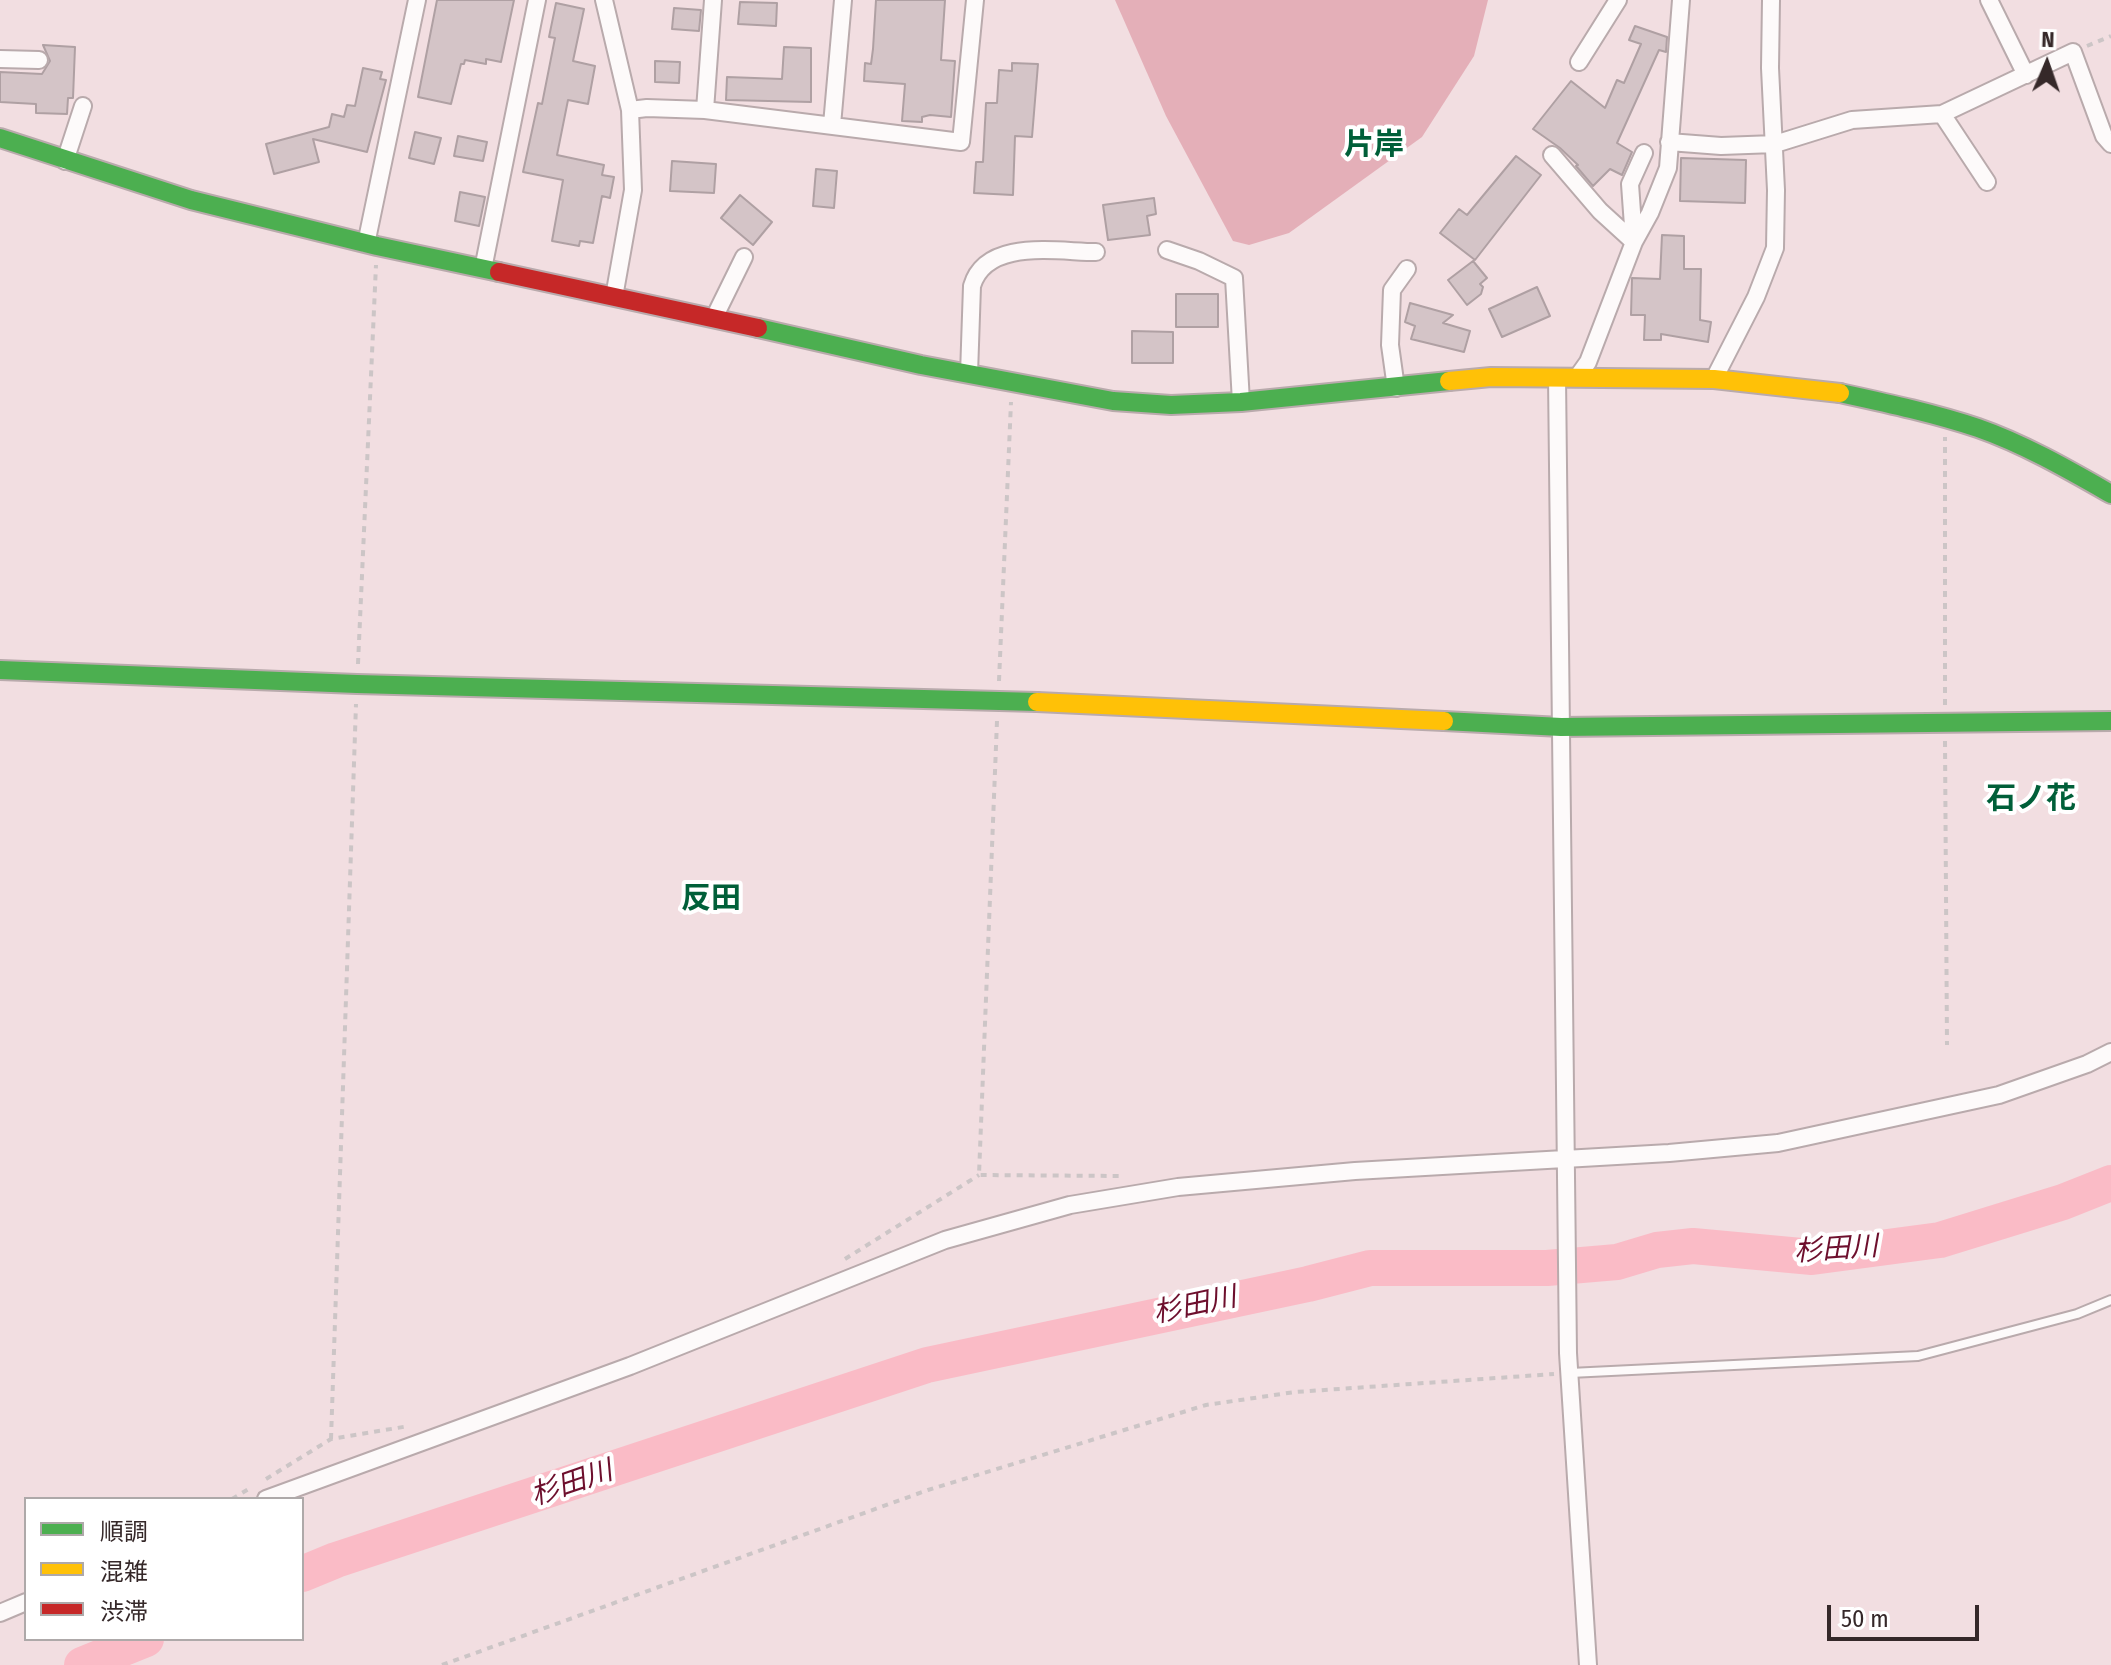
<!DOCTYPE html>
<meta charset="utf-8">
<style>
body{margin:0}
#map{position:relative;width:2111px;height:1665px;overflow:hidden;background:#f2dee1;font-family:"Fira Sans Condensed","Noto Sans JP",sans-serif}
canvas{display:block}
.legend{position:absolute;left:24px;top:1497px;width:280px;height:144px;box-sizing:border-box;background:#fff;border:2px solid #aea9a9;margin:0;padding:10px 14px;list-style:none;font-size:24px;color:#352829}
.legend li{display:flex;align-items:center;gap:16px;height:40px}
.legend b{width:40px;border:2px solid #aea9a9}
.north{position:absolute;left:2007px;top:24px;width:80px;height:80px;-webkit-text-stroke:6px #fff;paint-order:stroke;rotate:2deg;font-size:22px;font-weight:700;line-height:32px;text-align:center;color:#352829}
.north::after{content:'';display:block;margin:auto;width:28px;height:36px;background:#352829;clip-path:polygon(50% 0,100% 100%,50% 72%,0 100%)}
.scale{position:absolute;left:1827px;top:1605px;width:152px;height:36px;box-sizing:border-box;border:4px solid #352829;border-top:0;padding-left:10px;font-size:24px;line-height:28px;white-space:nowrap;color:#352829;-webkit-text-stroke:6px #fff;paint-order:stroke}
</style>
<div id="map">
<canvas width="2111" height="1665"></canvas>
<ul class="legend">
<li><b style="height:10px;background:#4caf50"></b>順調</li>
<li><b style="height:10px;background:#ffc107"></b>混雑</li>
<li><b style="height:10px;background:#c62828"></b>渋滞</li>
</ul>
<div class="north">N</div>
<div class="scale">50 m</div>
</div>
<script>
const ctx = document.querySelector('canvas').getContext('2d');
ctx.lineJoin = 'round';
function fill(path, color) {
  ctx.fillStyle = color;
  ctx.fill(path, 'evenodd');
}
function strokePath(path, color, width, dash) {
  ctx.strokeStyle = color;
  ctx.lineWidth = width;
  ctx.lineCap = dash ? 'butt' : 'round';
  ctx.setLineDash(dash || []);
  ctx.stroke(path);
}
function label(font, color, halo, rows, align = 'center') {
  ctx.font = font + ' "Fira Sans Condensed","Noto Sans JP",sans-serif';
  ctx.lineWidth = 8;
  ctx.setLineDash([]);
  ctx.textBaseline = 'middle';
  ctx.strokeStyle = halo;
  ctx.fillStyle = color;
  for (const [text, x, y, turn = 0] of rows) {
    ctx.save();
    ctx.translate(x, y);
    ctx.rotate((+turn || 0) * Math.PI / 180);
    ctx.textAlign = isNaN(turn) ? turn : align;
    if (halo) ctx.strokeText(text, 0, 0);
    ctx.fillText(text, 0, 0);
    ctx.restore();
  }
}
fill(new Path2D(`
 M1115 0H1488L1474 56 1422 137 1289 233 1249 245 1233 241 1166 116Z`), '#e4afb8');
strokePath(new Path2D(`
 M302 1574 336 1560 927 1365 1308 1284 1370 1268H1547L1617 1262 1657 1250 1693 1246 1812 1257 1940 1240 2063 1202 2111 1183
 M82 1665 146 1639`), '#fabbc6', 36);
const building = new Path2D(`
 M437 0H514L501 62 486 59V64L465 60 464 64H461L451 104 418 97Z
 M876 0H945L941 60 955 61 951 117 930 115 922 117V122L902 121 905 84 864 81 865 63 871 64 873 49Z
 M740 2 777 3 776 26 738 24Z
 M556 3 584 9 573 61 595 66 588 104 568 100 557 155 604 165 602 175 614 177 610 198 602 196 593 243 580 241 579 246 552 241 563 180 523 172 538 103 542 104 555 38 549 37Z
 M674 8 701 10 699 31 672 29Z
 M1635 26 1667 37 1666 52 1659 50 1617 143 1632 152 1622 175 1610 169 1593 186 1576 166 1578 165 1560 148 1533 129 1571 81 1605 108 1617 80 1624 83 1641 44 1629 40Z
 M43 45 75 47 73 98H68L67 114 36 113V104L0 102V72L42 74 50 61Z
 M784 47 811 48V102L726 100 727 77 782 79Z
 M655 61 680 62 679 83 655 82Z
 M1012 63 1038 64 1032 137 1015 136 1013 195 974 193 976 162H983L986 103H997L999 70 1012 71Z
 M363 68 382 72 380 79 386 80 367 152 313 139 319 162 274 174 266 144 329 127 332 114 344 117 347 105 355 106Z
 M415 132 441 138 434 164 409 158Z
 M458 136 487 142 483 161 454 156Z
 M1516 156 1541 175 1475 260 1440 233 1459 209 1467 215Z
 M1681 158 1746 160 1745 203 1680 201Z
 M672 161 716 164 714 193 670 191Z
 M816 169 837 171 834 208 813 206Z
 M460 192 485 197 479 226 455 221Z
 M740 195 772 222 753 245 721 218Z
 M1154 198 1156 214 1147 216 1150 235 1108 240 1103 205Z
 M1662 235 1684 236V269H1701L1700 320 1711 322 1708 342 1661 334V340H1644L1645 315H1631L1632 278 1660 279Z
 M1473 261 1487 278 1480 284 1483 287 1481 294 1467 305 1448 280Z
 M1537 287 1550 316 1502 337 1489 309Z
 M1176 294H1218V327H1176Z
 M1410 303 1453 315 1443 323 1470 331 1464 352 1411 339 1415 326 1405 322Z
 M1132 331 1173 332V363H1132Z`);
fill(building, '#d4c4c7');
strokePath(building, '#afa0a3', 2);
const lane = new Path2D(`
 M1570 1373 1918 1356 2077 1314 2111 1300`);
const street = new Path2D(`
 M604 0 630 110 633 190 614 297
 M1989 0 2026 75
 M0 59 39 60
 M1579 62 1618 0
 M630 110 647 108 705 110 961 142 975 0
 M705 110 713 0
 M1942 114 1987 182
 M832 125 843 0
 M1669 142 1721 146 1775 144 1852 120 1942 114 2073 52 2104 136 2111 144
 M1552 155 1600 211 1634 242
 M65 161 83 106
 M1634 240 1630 184 1644 153
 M366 244 417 0
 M1167 250 1199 261 1234 278 1241 402
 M483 269 537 0
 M714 318 744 257
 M969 374 972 286C986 238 1057 252 1096 252
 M1578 376 1588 362 1634 242 1650 213 1668 168 1681 0
 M1557 377 1568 1353 1588 1665
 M1714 379 1756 297 1775 248 1776 190 1770 68 1771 0
 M1396 388 1390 345 1392 290 1407 269
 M266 1499 630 1366 945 1240 1070 1205 1178 1187 1355 1171 1669 1153 1778 1143 1999 1095 2087 1064 2111 1052
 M0 1613 26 1602`);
const fast = new Path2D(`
 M0 138 191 200 377 246 499 272
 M758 328 921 365 1113 401 1171 405 1241 402 1449 381
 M1840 393C1886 403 1933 413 1978 428 2024 444 2069 470 2111 494
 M0 670 357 684 1037 702
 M1444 721 1561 727 2111 721`);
const slow = new Path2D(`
 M1449 381 1491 377 1714 379 1840 393
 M1037 702 1444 721`);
const jam = new Path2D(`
 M499 272 758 328`);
strokePath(lane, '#b9aaac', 12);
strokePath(street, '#b9aaac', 20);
strokePath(fast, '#b9aaac', 22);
strokePath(slow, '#b9aaac', 22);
strokePath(jam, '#b9aaac', 22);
strokePath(new Path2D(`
 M2087 46 2111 36
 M358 664 376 265
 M999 681 1011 402
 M1945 705V437
 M997 721 979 1175 1124 1176
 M1945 741 1947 1045
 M845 1259 979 1175
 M331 1439 356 704
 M266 1479 331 1439 409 1426
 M232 1499 252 1487
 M442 1665 928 1490 1206 1405 1295 1392 1554 1374`), '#ccc5c6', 4, [6, 6]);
strokePath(lane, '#fdfafa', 8);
strokePath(street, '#fdfafa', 16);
strokePath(fast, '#4caf50', 18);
strokePath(slow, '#ffc107', 18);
strokePath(jam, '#c62828', 18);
label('italic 28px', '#6d0f2d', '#fff', [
 ["杉田川",1836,1250,-4],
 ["杉田川",1195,1306,-12],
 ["杉田川",572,1484,-19]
]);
label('bold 30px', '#005f39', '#fff', [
 ["片岸",1374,146],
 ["石ノ花",2031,800],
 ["反田",711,900]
]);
</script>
